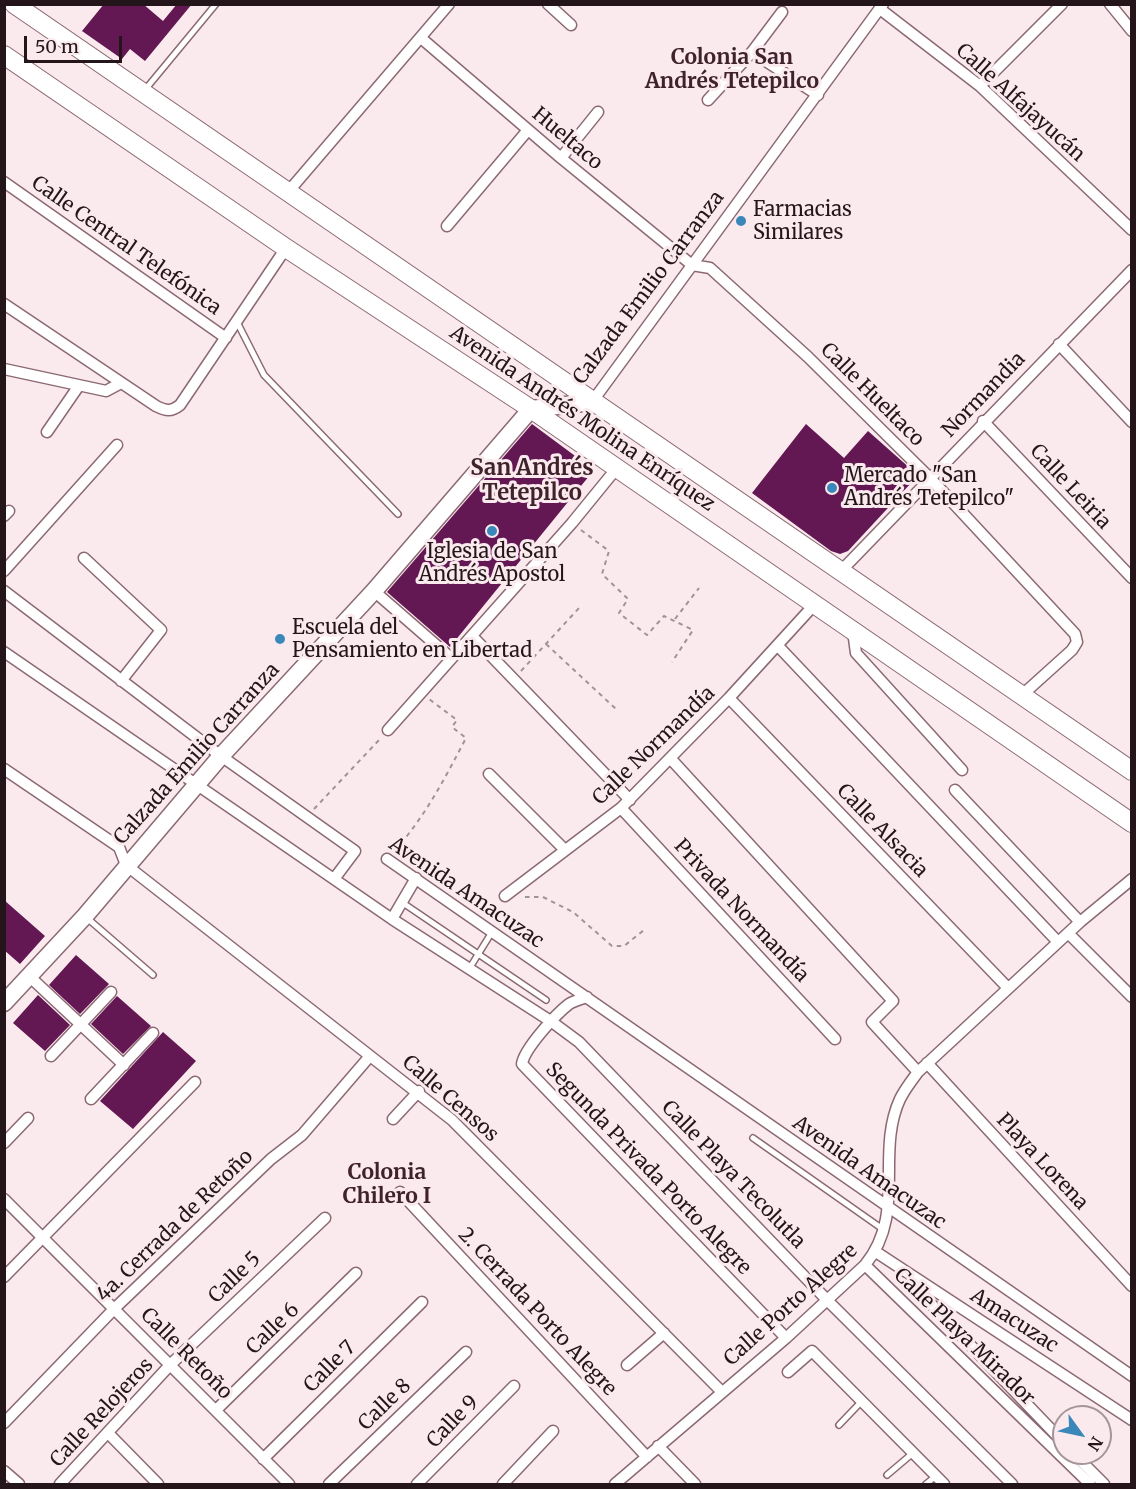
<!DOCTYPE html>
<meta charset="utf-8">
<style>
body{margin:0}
#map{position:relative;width:1136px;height:1489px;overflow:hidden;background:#faeaee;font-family:Merriweather,serif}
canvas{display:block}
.frame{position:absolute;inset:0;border:6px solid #231519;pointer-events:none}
.north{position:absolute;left:1052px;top:1405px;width:60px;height:60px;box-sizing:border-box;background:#faeaee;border:2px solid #a49599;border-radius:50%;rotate:123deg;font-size:16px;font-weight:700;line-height:24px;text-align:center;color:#231519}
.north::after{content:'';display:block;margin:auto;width:21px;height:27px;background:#3a88ba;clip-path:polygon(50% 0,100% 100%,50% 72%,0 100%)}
.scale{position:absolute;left:24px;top:36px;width:98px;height:27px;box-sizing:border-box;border:3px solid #231519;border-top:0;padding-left:8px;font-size:18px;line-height:21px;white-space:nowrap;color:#231519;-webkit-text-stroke:4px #faeaee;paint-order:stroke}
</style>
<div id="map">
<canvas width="1136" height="1489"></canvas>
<div class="frame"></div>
<div class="north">N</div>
<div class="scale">50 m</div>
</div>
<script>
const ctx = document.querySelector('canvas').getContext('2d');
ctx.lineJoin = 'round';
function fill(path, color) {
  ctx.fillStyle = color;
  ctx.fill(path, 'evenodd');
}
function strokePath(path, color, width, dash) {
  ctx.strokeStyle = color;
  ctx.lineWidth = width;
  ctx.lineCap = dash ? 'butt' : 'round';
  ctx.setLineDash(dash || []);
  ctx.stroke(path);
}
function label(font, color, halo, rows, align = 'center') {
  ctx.font = font + ' Merriweather,serif';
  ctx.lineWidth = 6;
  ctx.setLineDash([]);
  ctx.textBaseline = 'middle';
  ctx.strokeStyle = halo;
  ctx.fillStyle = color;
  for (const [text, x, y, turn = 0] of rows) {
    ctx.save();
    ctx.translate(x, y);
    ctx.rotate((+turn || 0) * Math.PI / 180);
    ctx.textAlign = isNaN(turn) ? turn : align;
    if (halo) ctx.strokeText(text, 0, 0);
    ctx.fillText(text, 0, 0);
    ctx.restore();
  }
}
fill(new Path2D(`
 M104 4H143L163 21 177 4H192L145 61 130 49 122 59 82 31Z
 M532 424 594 470 450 647 387 592Z
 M806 424 844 458 868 431 912 470V482L848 551 840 554 831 551 752 493Z
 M4 900 45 936 20 964 4 950Z
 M76 955 109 984 80 1014 49 985Z
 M38 995 70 1025 45 1051 13 1023Z
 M117 996 151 1026 123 1054 91 1024Z
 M163 1032 196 1061 133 1129 100 1101Z`), '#631753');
const lane = new Path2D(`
 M144 91 216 4
 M237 322 264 375 398 514
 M403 903 546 1000
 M87 918 153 975
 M469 969 492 932
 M753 1138 884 1230
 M839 1425 862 1401
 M887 1475 913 1453
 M926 1484 936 1476`);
const street = new Path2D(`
 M548 4 571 25
 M1110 4 1132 31
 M880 9 980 86 1132 230
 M421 38 561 158 692 265 710 268 808 357 930 478 1075 634 1077 642 1072 650 1021 696
 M752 52 818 95
 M980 86 1062 4
 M708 100 752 52 782 12
 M561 158 598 112
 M4 182 226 338
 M288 192 449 4
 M447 226 528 130
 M4 304 156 406C166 411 171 412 180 405L286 248
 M1059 344 1132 422
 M4 369 106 391 121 383
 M592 402 883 4
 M983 421 1132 578
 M47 432 78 387
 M4 516 9 511
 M84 558 161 630 121 681
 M4 571 117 445
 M839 573 1132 270
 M4 591 221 756 355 851 334 879
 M374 591 451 658
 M853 631 856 653 962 770
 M472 636 630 800
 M778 646 1058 942
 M4 652 392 919 552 1022 579 1042 828 1301 1012 1484
 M729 698 1008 988
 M388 730 572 523 616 469
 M670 758 893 1001 872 1022 918 1072
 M4 769 119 847 126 865 452 1120 721 1391
 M489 774 565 850
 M955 790 1080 922
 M621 808 835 1039
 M387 859 1132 1376
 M505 896 621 808 729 698 814 605
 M392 919 416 878
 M1068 933 1132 997
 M29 976 124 1065
 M587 997C581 999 574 1001 569 1004 556 1014 524 1049 522 1064L786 1338
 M51 1056 111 992
 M927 1063 1132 1286
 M91 1099 153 1033
 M393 1119 419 1091
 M4 1143 28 1118
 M400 1192 647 1457
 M4 1199 289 1484
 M876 1252 1132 1420
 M865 1265 1090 1484
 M4 1277 195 1082
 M932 1305 1064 1443
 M627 1365 664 1333
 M788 1372 812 1351 944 1484
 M216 1410 356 1273
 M4 1423 115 1308 271 1159 302 1135 370 1056
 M108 1433 158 1484
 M658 1446 695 1484
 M1073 1453 1104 1484
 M263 1459 422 1302
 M4 1471 19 1484
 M60 1484 170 1365 325 1218
 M329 1484 466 1352
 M417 1484 514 1386
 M503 1484 553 1431
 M615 1484 786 1338 865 1265C907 1214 875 1153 900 1099 905 1089 912 1080 918 1072L1080 922 1132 879`);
const secondary = new Path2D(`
 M4 1003 85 916 221 756 374 591 531 409 592 402`);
const primary = new Path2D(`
 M14 4 1132 771
 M4 55 286 248 531 409 1132 823`);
strokePath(lane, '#8c6972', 8);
strokePath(street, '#8c6972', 13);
strokePath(secondary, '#8c6972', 19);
strokePath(primary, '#8c6972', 20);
strokePath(new Path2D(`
 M581 530 609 551 602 574 628 599 619 613 647 635 664 616 693 630 672 662
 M675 619 699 588
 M546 644 616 709
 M521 671 579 608
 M314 809 380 739
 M395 850C425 817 445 778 466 738L452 727 457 720 429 699
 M525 897H543L573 912 612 946H624L644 930
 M496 921 508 908`), '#a19296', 2, [4.5, 4.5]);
strokePath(lane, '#fff', 5);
strokePath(street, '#fff', 10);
strokePath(secondary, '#fff', 16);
strokePath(primary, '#fff', 18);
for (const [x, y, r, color] of [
 [741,221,6,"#3a88ba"],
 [832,488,6,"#3a88ba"],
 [492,531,6,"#3a88ba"],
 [280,639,6,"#3a88ba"]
]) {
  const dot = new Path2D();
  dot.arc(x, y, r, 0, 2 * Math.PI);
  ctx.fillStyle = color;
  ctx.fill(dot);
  strokePath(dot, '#faeaee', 2);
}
label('20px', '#231519', '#faeaee', [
 ["Calle Alfajayucán",1020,103,42],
 ["Hueltaco",567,139,40],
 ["Calle Central Telefónica",126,246,35],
 ["Calzada Emilio Carranza",649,288,-53],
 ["Calle Hueltaco",872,395,45],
 ["Normandia",984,395,-46],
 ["Avenida Andrés Molina Enríquez",582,419,34],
 ["Calle Leiria",1070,487,47],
 ["Calle Normandía",654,746,-44],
 ["Calzada Emilio Carranza",197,754,-48],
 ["Calle Alsacia",882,831,46],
 ["Avenida Amacuzac",466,893,34],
 ["Privada Normandía",741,911,47],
 ["Calle Censos",450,1099,41],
 ["Playa Lorena",1042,1162,47],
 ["Segunda Privada Porto Alegre",648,1169,46],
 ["Avenida Amacuzac",869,1173,35],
 ["Calle Playa Tecolutla",733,1175,46],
 ["4a. Cerrada de Retoño",175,1226,-44],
 ["Calle 5",235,1278,-44],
 ["Calle Porto Alegre",791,1305,-42],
 ["2. Cerrada Porto Alegre",537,1312,47],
 ["Amacuzac",1014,1321,33],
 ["Calle 6",273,1329,-44],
 ["Calle Playa Mirador",964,1337,44],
 ["Calle Retoño",186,1354,45],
 ["Calle 7",330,1367,-45],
 ["Calle 8",385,1405,-44],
 ["Calle Relojeros",102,1413,-47],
 ["Calle 9",453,1422,-46]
]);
label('20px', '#231519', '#faeaee', [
 ["Farmacias",753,210],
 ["Similares",753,233],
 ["Mercado \"San",844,476],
 ["Andrés Tetepilco\"",844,499],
 ["Iglesia de San",492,552,"center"],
 ["Andrés Apostol",492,575,"center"],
 ["Escuela del",292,628],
 ["Pensamiento en Libertad",292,651]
], 'left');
label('bold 21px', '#3f222b', '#faeaee', [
 ["Colonia San",732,58],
 ["Andrés Tetepilco",732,82],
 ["Colonia",387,1173],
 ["Chilero I",387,1197]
]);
label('bold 22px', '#3f222b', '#faeaee', [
 ["San Andrés",532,469],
 ["Tetepilco",532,494]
]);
</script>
